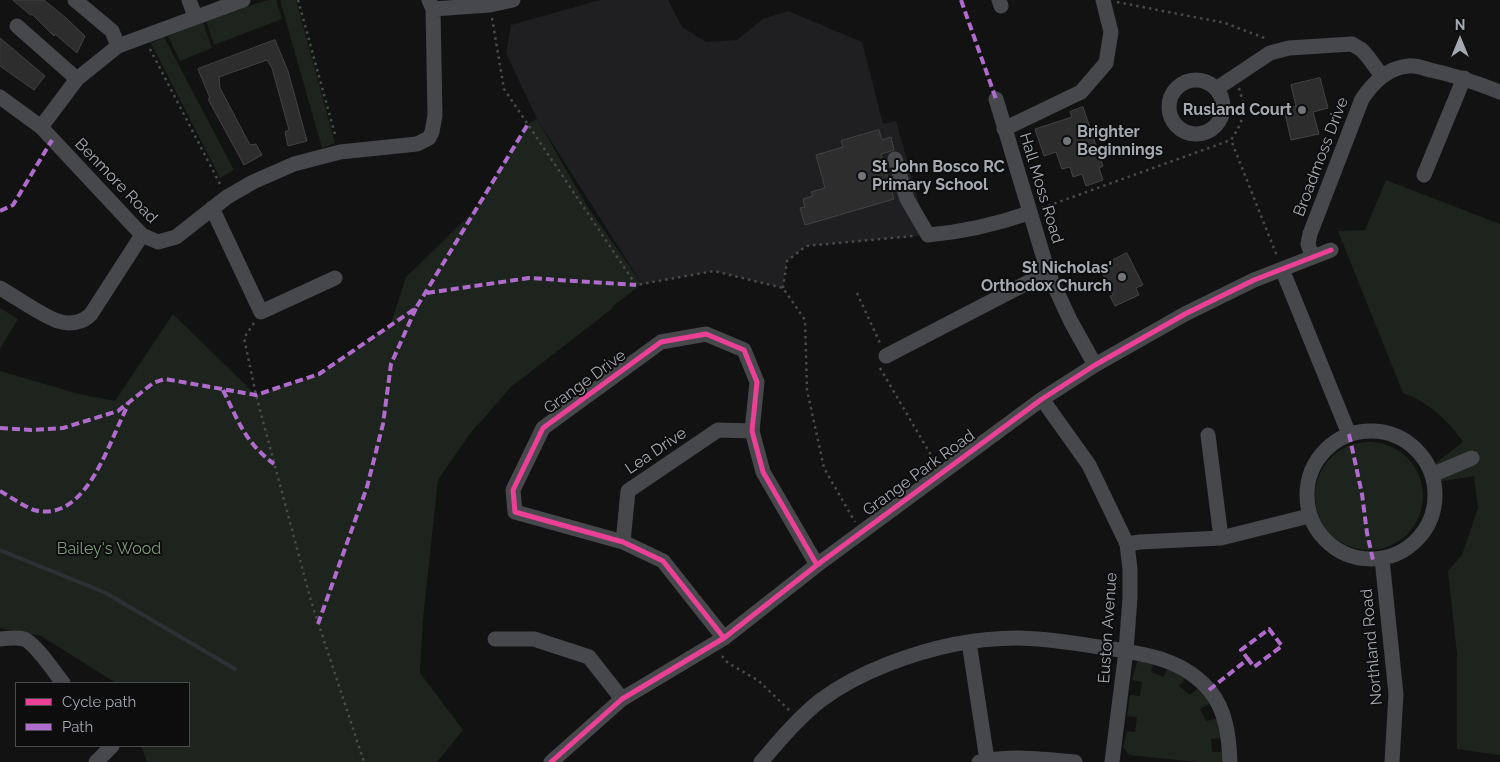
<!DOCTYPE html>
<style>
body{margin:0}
#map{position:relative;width:1500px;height:762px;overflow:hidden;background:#121213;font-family:Raleway,sans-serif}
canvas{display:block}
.legend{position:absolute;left:15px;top:682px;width:175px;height:65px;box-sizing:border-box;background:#0d0d0e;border:1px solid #4a4c50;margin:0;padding:6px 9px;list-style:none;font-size:15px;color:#a5aab2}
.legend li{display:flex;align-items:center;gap:10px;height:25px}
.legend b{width:25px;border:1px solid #4a4c50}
.north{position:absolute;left:1435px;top:15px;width:50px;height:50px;-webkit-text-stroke:4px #0d0d0e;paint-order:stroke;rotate:0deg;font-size:14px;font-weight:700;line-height:20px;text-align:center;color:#a5aab2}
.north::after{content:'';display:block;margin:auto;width:18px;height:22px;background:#a5aab2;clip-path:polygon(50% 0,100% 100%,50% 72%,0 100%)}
</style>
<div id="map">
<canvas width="1500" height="762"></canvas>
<ul class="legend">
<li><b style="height:6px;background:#ea4096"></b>Cycle path</li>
<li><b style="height:6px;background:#b06ccc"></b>Path</li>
</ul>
<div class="north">N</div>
</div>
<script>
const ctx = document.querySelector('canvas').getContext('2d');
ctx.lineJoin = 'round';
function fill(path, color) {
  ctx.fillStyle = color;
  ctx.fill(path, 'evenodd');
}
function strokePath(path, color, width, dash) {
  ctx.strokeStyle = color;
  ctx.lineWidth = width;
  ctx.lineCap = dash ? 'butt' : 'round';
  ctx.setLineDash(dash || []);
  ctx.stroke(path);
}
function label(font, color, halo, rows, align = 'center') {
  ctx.font = font + ' Raleway,sans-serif';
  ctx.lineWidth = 4;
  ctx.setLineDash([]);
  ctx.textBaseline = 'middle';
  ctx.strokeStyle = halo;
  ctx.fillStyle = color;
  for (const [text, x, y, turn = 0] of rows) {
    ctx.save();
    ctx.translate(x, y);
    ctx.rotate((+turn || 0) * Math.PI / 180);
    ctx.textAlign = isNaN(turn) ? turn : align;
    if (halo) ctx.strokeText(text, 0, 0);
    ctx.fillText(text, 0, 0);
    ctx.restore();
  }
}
fill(new Path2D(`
 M600 0H668L682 27 706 42 737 40 763 19 788 11 862 42 883 124 896 121 928 235 806 246 787 261 783 288 714 271 642 284 537 119 506 53 511 25Z`), '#1f1f21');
fill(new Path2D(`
 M269 0H276L282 19 214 45 206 21 241 8Z
 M280 0H296L335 143 322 148Z
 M203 22 212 48 180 61 168 36Z
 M164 37 234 170 220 178 151 43Z
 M537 119 587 206 642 284 612 307 613 308 511 387 469 435 438 480 423 619 420 673 463 730 437 762H147L141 746H189V683H116L41 636 0 628V371L79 394 115 401 173 314 256 395 319 374 390 326 406 277 477 208 528 124Z
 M1386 180 1500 224V755L1457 749V654L1448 571 1462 555 1478 508 1474 476 1437 482 1432 466 1463 442C1448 420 1428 402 1403 393L1338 231 1365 230Z
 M0 308 18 319 0 349Z
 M1315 496a54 54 0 1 1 108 0a54 54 0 1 1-108 0Z
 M1138 659 1154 661 1151 672 1164 677 1169 664 1187 677 1179 686 1190 695 1199 687 1213 702 1200 709 1206 721 1220 718 1223 738 1211 739 1212 752H1224V762H1195L1129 755 1123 747 1127 731 1135 732 1137 717 1127 716 1130 695 1140 696 1142 682 1132 680Z`), '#1d231d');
strokePath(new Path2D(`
 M0 550 106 593 235 669`), '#2b3236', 4);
const building = new Path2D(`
 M13 0H44L66 18 85 36 77 53 55 34 54 36 32 14 31 15Z
 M0 38 45 76 34 90 0 66Z
 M275 40 288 71 307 141 288 146 285 132 289 130 272 68 267 60 219 77 220 88 250 145 256 144 262 155 244 165 208 99 210 98 198 69Z
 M1320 78 1328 108 1313 112 1319 134 1291 140 1284 109 1296 106 1291 85Z
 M1083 107 1103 166 1099 168 1103 180 1086 186 1082 174 1073 177 1070 167 1062 169 1056 152 1044 156 1035 129 1072 117 1070 112Z
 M879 130 882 140 891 137 894 150 881 154 894 199 805 225 800 208 805 207 803 199 813 196 811 192 825 188 816 155 843 147 841 141Z
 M1127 253 1143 285 1136 288 1139 295 1115 306 1110 296 1113 295 1101 270 1110 265 1109 262Z`);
fill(building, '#2d2d2e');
strokePath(building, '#424346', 1);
strokePath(new Path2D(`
 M298 0 336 138
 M1117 2 1225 23 1267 39
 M492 18 504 89 636 285 714 271 783 288 805 320 807 390 824 468 855 522
 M150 49 221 186
 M1239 88C1246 110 1244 121 1231 140L1277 256
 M1042 208 1231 140
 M783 288 787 261 806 246 913 236
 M857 293 880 343
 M254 323 244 338 256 395 311 601 364 762
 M880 368 935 462
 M722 656 728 663 759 681 789 710`), '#484a4c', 2.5, [2.5, 4]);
strokePath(new Path2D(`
 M75 0 112 31 118 46
 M189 0 195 16
 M999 0 1001 6
 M433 9 490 5 513 0
 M17 26 77 79
 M1169 107a27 27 0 1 1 54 0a27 27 0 1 1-54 0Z
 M1216 89 1270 53 1289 48 1352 44 1362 50 1368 57 1382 76
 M0 97 41 127 142 235 158 242 176 237 227 197 253 182 294 164 340 152 417 144 429 138 432 132 435 115 433 9 429 0
 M996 99 1048 272 1070 320 1095 365
 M41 127 77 79 118 46 243 0
 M1004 129 1081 92 1106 63 1111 32 1103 0
 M895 159 907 199 928 235C962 232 997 224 1029 213
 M1424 175 1464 78
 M212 208 261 312 335 278
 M1312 256 1308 244 1310 234 1362 99C1373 83 1387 68 1408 66 1415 65 1423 68 1430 70 1454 75 1477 83 1500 92
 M1282 269 1349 434
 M0 288C16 297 42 316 58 321 69 325 83 323 91 314L142 235
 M886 356 1048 272
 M1042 399 1089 465 1127 544 1130 569V598L1126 651 1112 762
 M1307 495a64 64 0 1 1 128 0a64 64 0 1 1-128 0Z
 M1208 435 1221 538
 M1431 472 1434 474 1472 458
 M623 542 628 491 718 430 752 431
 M1127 544 1140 542 1221 538 1309 516
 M1382 559 1396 694 1392 762
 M724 638 663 561 623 542 515 512 513 490 543 428 661 342 706 334 744 350 757 382 752 431 763 472 817 565
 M0 639C8 638 16 637 24 639 35 643 55 673 63 683
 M495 639H534L589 657 622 699
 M969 642 987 760
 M96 762 112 746
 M551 762 622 699 724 638 817 565 1042 399 1095 365 1185 314 1254 280 1331 250
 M761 762C779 741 799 717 821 700 841 685 865 673 888 664 929 648 973 638 1017 638 1047 638 1078 644 1107 648 1145 654 1184 659 1210 691 1226 710 1229 737 1230 762
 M979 762C1011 755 1043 759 1075 762`), '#47484b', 15);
strokePath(new Path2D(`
 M961 0 996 99
 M0 211 13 205 52 140
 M427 293 529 278 636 285
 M223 390C239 422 244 441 274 464
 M0 428 31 430 63 428 118 411 153 383 165 379 256 395 319 374 416 308 528 124
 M1349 434 1362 494 1367 533 1373 560
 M0 491C9 496 25 507 34 510 79 522 102 462 116 431 120 421 125 413 128 403
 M318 624 367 487 383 424 391 364 416 308
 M1209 690 1248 659 1241 650 1269 629 1282 646 1254 667 1248 659`), '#b06ccc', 4, [8, 4]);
strokePath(new Path2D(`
 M724 638 663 561 623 542 515 512 513 490 543 428 661 342 706 334 744 350 757 382 752 431 763 472 817 565
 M551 762 622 699 724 638 817 565 1042 399 1095 365 1185 314 1254 280 1331 250`), '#ea4096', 5);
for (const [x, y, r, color] of [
 [1302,110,5,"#72757a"],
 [1067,141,5,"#72757a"],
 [862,176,5,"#72757a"],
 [1122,277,5,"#72757a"]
]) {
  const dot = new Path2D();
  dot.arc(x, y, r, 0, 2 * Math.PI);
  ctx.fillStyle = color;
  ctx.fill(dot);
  strokePath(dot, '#0d0d0e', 2);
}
label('bold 16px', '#a5aab2', '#0d0d0e', [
 ["Rusland Court",1292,110],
 ["Brighter",1077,132,"left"],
 ["Beginnings",1077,150,"left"],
 ["St John Bosco RC",872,167,"left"],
 ["Primary School",872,185,"left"],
 ["St Nicholas'",1112,268],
 ["Orthodox Church",1112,286]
], 'right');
label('16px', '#a5aab2', '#0d0d0e', [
 ["Broadmoss Drive",1321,157,-69],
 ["Benmore Road",116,181,46],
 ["Hall Moss Road",1041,188,73],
 ["Grange Drive",585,382,-36],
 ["Lea Drive",656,451,-34],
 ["Grange Park Road",919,473,-36],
 ["Euston Avenue",1108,628,-86],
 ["Northland Road",1372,647,-95]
]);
label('16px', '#7e9c7d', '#0d0d0e', [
 ["Bailey's Wood",109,549]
]);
</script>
